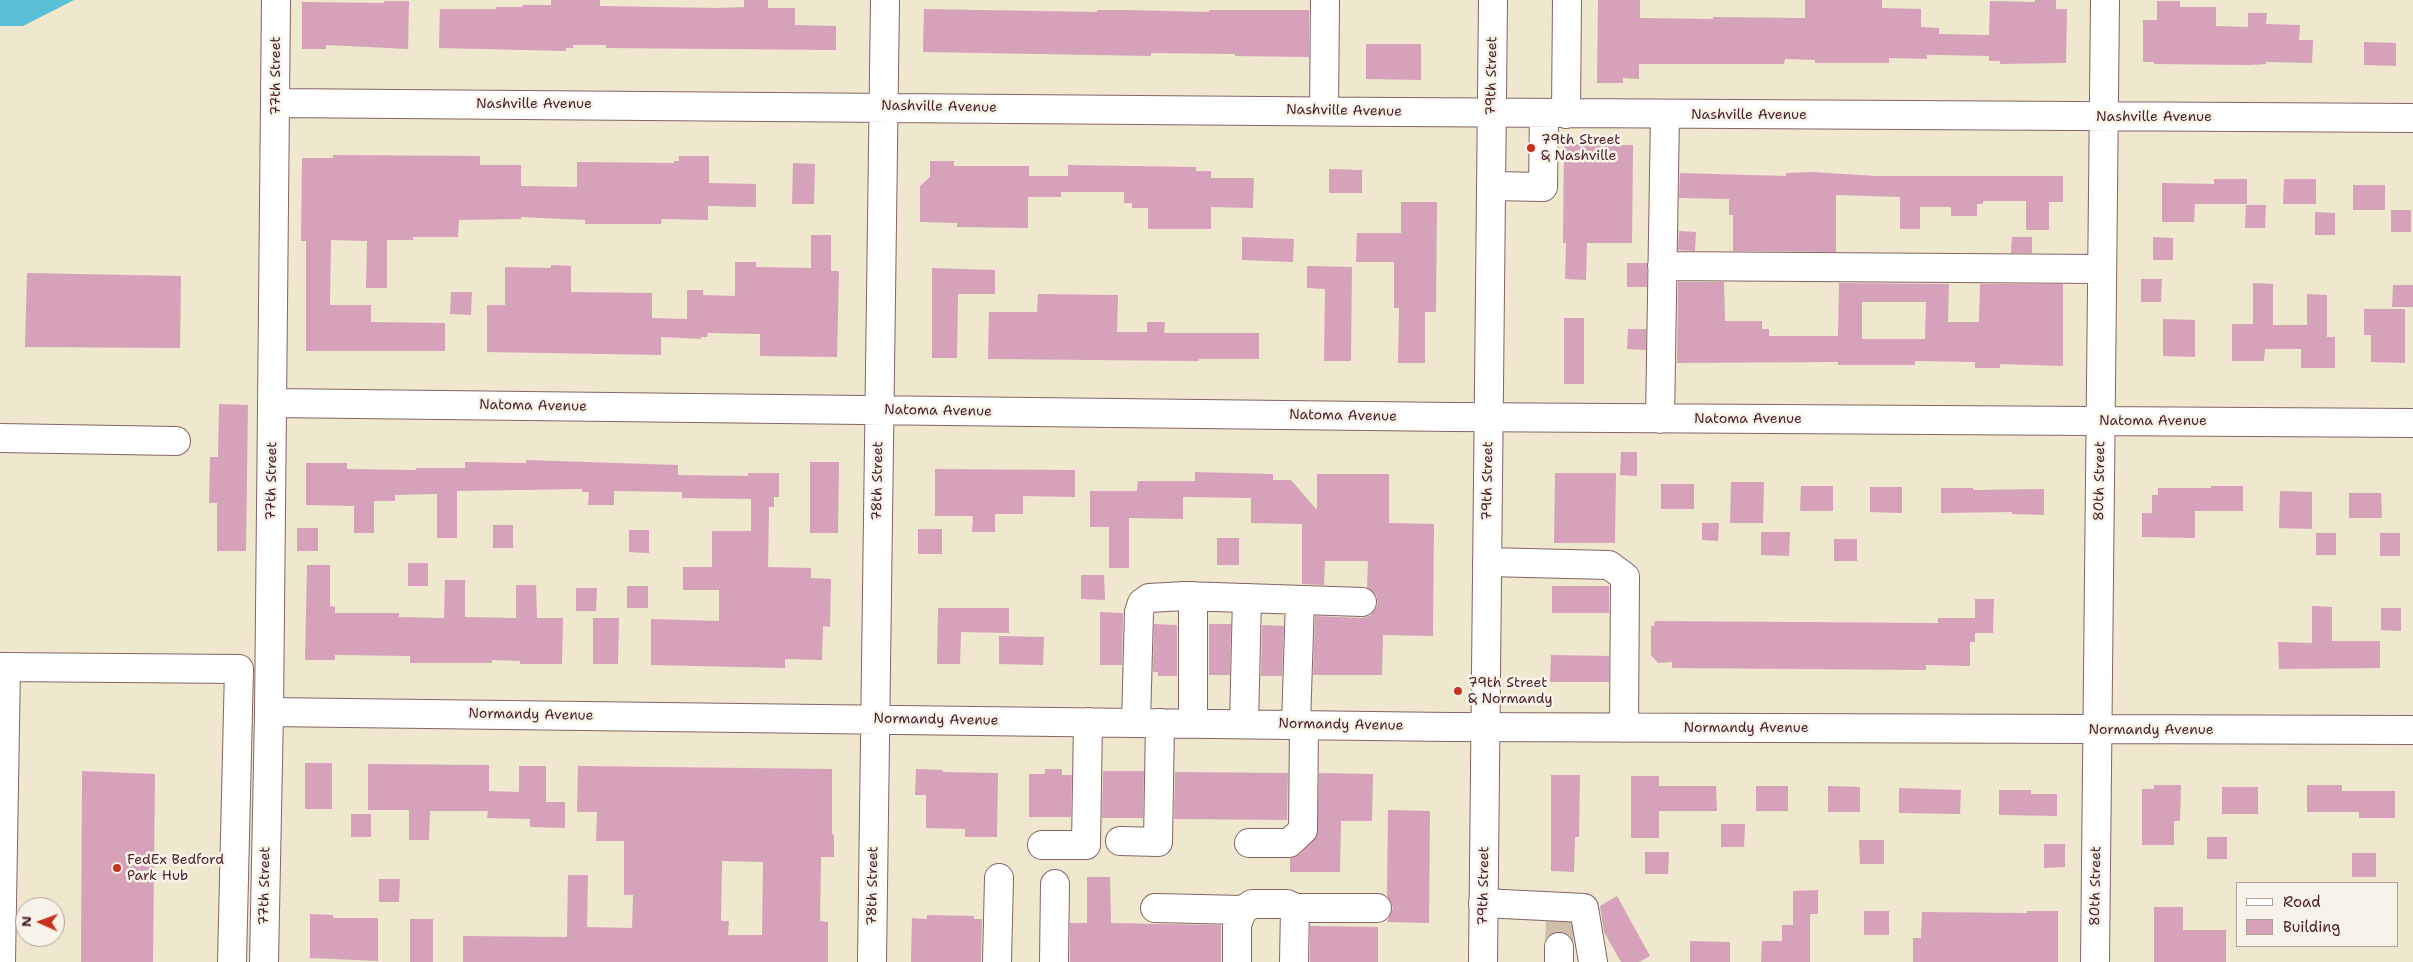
<!DOCTYPE html>
<style>
body{margin:0}
#map{position:relative;width:2413px;height:962px;overflow:hidden;background:#efe7ce;font-family:"Shantell Sans",sans-serif}
canvas{display:block}
.legend{position:absolute;left:2236px;top:882px;width:162px;height:65px;box-sizing:border-box;background:#f7f3e8;border:1px solid #b29e9c;margin:0;padding:6px 9px;list-style:none;font-size:15px;color:#4a1f2b}
.legend li{display:flex;align-items:center;gap:10px;height:25px}
.legend b{width:25px;border:1px solid #b29e9c}
.north{position:absolute;left:15px;top:897px;width:50px;height:50px;box-sizing:border-box;background:#f7f3e8;border:1px solid #b29e9c;border-radius:50%;rotate:272deg;font-size:14px;font-weight:700;line-height:20px;text-align:center;color:#4a1f2b}
.north::after{content:'';display:block;margin:auto;width:18px;height:22px;background:#c8321e;clip-path:polygon(50% 0,100% 100%,50% 72%,0 100%)}
</style>
<div id="map">
<canvas width="2413" height="962"></canvas>
<ul class="legend">
<li><b style="height:6px;background:#fff"></b>Road</li>
<li><b style="height:14px;background:#d5a2ba"></b>Building</li>
</ul>
<div class="north">N</div>
</div>
<script>
const ctx = document.querySelector('canvas').getContext('2d');
ctx.lineJoin = 'round';
function fill(path, color) {
  ctx.fillStyle = color;
  ctx.fill(path, 'evenodd');
}
function strokePath(path, color, width, dash) {
  ctx.strokeStyle = color;
  ctx.lineWidth = width;
  ctx.lineCap = dash ? 'butt' : 'round';
  ctx.setLineDash(dash || []);
  ctx.stroke(path);
}
function label(font, color, halo, rows, align = 'center') {
  ctx.font = font + ' "Shantell Sans",sans-serif';
  ctx.lineWidth = 5;
  ctx.setLineDash([]);
  ctx.textBaseline = 'middle';
  ctx.strokeStyle = halo;
  ctx.fillStyle = color;
  for (const [text, x, y, turn = 0] of rows) {
    ctx.save();
    ctx.translate(x, y);
    ctx.rotate((+turn || 0) * Math.PI / 180);
    ctx.textAlign = isNaN(turn) ? turn : align;
    if (halo) ctx.strokeText(text, 0, 0);
    ctx.fillText(text, 0, 0);
    ctx.restore();
  }
}
fill(new Path2D(`
 M0 0H74L23 26H0Z`), '#59c0d6');
fill(new Path2D(`
 M551 0H600V6L717 8 744 7V0H768V8H795V25L836 26V50L606 48V45H573V48H566V51L439 48 440 9H496V7H522L523 5H551Z
 M1598 0H1640V18L1713 19V17L1805 18V0H1882V8L1921 9V27L1939 28V34L1989 35 1990 1 2035 2V0H2056V9H2067L2066 63 2000 64V61H1989V56L1938 55H1927V59L1889 58V63H1815V60L1785 59 1784 64H1639V79L1623 78V83H1597Z
 M384 1H409L408 49 326 45V49H302V2L384 3Z
 M2157 1H2180V7H2216V26L2248 27V13H2267L2266 24 2300 25 2299 40H2313L2312 63 2266 62V64L2250 65 2154 64V62H2143V20H2157Z
 M924 9 1097 12V10H1125L1209 12V10H1309V57L1235 56V54L1151 53V56L923 52Z
 M2364 42 2396 43V66L2364 65Z
 M1366 44H1421V80L1366 79Z
 M1564 144 1633 145 1632 243H1587L1586 280 1565 279 1566 243H1563Z
 M333 155 480 156V165H521V186L577 187V162L674 163V161H679V156H709V183L756 184V207L708 206V220L662 219 661 224H585V220L521 217V219L459 220 458 237H413V240H387V288H366L367 241 331 240 330 305H371V322L445 323V351H306V241H301L302 158H333Z
 M930 161H954V166H1029V176H1068V165L1196 167V171H1211V178H1254L1253 208 1211 207V229H1148V208H1132V203H1124V192H1061V197H1028V228L957 227V223L920 222V186L930 177Z
 M793 163 815 164 814 204H792Z
 M1329 169 1362 170V193H1329Z
 M1812 172 1876 176H2063V202H2049V230H2026V201H1983V204H1977V216H1951V207H1920V229H1900V197L1836 195V252L1733 251V215H1729V199L1679 198 1680 173 1786 176V173Z
 M2214 179H2247V204H2195L2194 222H2162V183L2214 184Z
 M2284 179H2316V204H2283Z
 M2353 185H2385V210H2353Z
 M1401 202H1437L1436 312H1425V363H1398L1399 308H1394V262H1356L1357 233H1401Z
 M2246 205H2266L2265 228H2245Z
 M2391 210H2411V232H2391Z
 M2315 212 2335 213V235H2315Z
 M1679 231 1696 232 1695 251 1678 250Z
 M811 235H831V271H839L837 357 760 356V334L708 333 707 337H701V339L661 337V355L487 352V305H505V267L551 268V265L571 266V292L652 293V318L687 319V290H703V295L735 296V262H756V267L811 268Z
 M1242 237 1294 239 1293 262 1242 260Z
 M2012 237H2032V253H2011Z
 M2153 237 2173 238V260H2153Z
 M1627 263H1647V287H1627Z
 M1307 266 1352 267 1351 361H1324L1325 289 1307 288Z
 M932 268 995 270V294H958L957 358H932Z
 M27 273 181 276 180 348 25 347Z
 M2141 279H2162L2161 302H2141Z
 M1678 282H1724L1725 321H1762V329H1769V336H1838L1839 283 1949 284 1948 322H1979L1980 284H2063V366L2000 364V368H1975V362L1915 361V365H1838V362L1677 363ZM1862 302H1926L1925 339H1862Z
 M2253 283 2273 284V325H2307V294L2327 295V337H2335V368H2301V349H2265L2264 361H2232V324H2253Z
 M2393 285H2413V307H2392Z
 M451 292H472L471 315 450 314Z
 M1038 294 1118 295 1117 332H1147V322H1165L1164 333H1259V359H1199V361L988 359 989 312H1037Z
 M2364 309H2405V363L2371 362V335H2364Z
 M1564 318H1584V384H1564Z
 M2163 319 2195 320V357L2163 356Z
 M1628 329H1646V350L1627 349Z
 M219 404 248 405 246 551H217V503H209L210 457H218Z
 M1621 452H1637V476L1620 475Z
 M526 460 678 465V475L748 476V473H779V497H774V507H769L768 567 811 568V578L831 579 830 627 823 626 822 660 785 659V668L651 665V619L719 621V590H683V567H712V531H751V499L682 498V492L614 491V505H588L589 492H582V489L457 491V538H437V494L395 495V501H374V533H354V506L306 505V463H347V469L416 470V468H465V462L526 463Z
 M810 462H839L838 533H810Z
 M935 469 1075 470V497L1023 496V514H995V532H972L973 516H935Z
 M1195 472 1273 474V480H1291L1317 510V474H1389V523L1434 524 1433 636 1383 635 1382 675H1313L1315 616 1362 618 1370 616 1375 610 1378 603 1376 595 1367 588 1368 561H1325L1324 585 1302 584V524L1251 523V498L1183 497V519L1129 518V568H1109V527H1090V491H1137L1138 481H1195Z
 M1555 473H1616L1615 543H1554Z
 M1731 482H1764L1763 523H1730Z
 M1661 484H1694V509H1661Z
 M1801 486H1833V511H1800Z
 M2211 486H2243V511H2195V538L2142 537V513H2152V495H2158V488H2211Z
 M1870 487H1902V513L1870 512Z
 M1941 488H1973V490L2044 489V515L2012 514V512L1941 513Z
 M2280 491 2312 492V529L2279 528Z
 M2349 493H2381L2382 518H2349Z
 M1702 523H1719L1718 541 1702 540Z
 M493 525H513V548H493Z
 M297 528H318V551H297Z
 M918 529H942V554H918Z
 M629 530H649V553L629 552Z
 M1761 532H1790L1789 556 1761 555Z
 M2316 533H2336V555H2316Z
 M2380 533H2400V556H2380Z
 M1217 538H1239V565H1217Z
 M1834 539H1857V561H1834Z
 M408 563H428V586H408Z
 M307 565H330V606L335 607V613H399V617L444 618 445 580H465V617L516 618V585H536L537 618H563L562 664H520V661L492 660V663H410V656L335 655V660H305Z
 M1081 575H1104L1105 600 1081 599Z
 M627 586H648V608H627Z
 M1552 586H1609V613H1552Z
 M576 588H597L596 611H576Z
 M1975 599H1994L1993 633H1975V642H1970V666L1926 665V670L1672 668V662L1658 663 1651 655V626H1654L1655 621 1938 623V618H1975Z
 M2312 606 2332 607V641H2380V668L2279 669 2278 642 2312 643Z
 M938 608H1009V633L961 632 960 664H937Z
 M2381 608H2401V631L2381 630Z
 M1100 612 1123 613 1122 665H1100Z
 M593 618H619L618 664H593Z
 M1154 624 1177 625V676H1158V672H1153Z
 M1209 624H1231L1230 675H1209Z
 M1262 625 1284 626 1282 676H1261Z
 M999 636 1044 637 1043 665 999 664Z
 M1551 655 1609 656V682H1550Z
 M305 763H332V809H305Z
 M368 764 489 765V791L519 792V766H546V802H565V828L530 827V819L487 818 488 811H430L429 840H409V810H368Z
 M578 766 832 769V834L834 835V857H821L820 921 828 922V962H463V936L567 937 568 875H588L587 927 632 928 633 895H624V841H596L597 812H577ZM722 861 763 862 762 935H728L729 921H721Z
 M916 769 943 770V772L998 773 997 837H965V829L926 828V795H915Z
 M1045 769H1062V775H1072L1071 817H1029V774H1045Z
 M82 771 155 774 153 962H81Z
 M1103 771H1144L1143 818H1102Z
 M1175 772 1288 773 1287 820 1174 819Z
 M1319 773 1373 774 1372 821H1341L1340 872H1290V858L1300 854 1317 836Z
 M1551 775H1580L1579 837H1575L1574 872 1551 871Z
 M1631 776H1659V786H1716L1717 811H1659V838H1631Z
 M2154 785H2181L2180 821H2174V845H2142V789H2154Z
 M2307 785H2342V791H2395V818H2359V812H2307Z
 M1756 786H1788V811H1756Z
 M1828 786 1860 787V812H1828Z
 M2222 787H2258V814H2222Z
 M1899 788 1961 790 1960 814 1899 813Z
 M1999 790H2031V794H2057V816L1999 815Z
 M1388 810 1430 811 1429 923 1387 922 1393 908 1387 897Z
 M351 814H371V837H351Z
 M1721 824H1745L1744 847H1721Z
 M2207 837H2227V859H2207Z
 M1859 840H1884V864H1860Z
 M2044 844H2065V867L2044 868Z
 M1645 852H1669L1668 874H1645Z
 M2352 853H2376V877H2352Z
 M1087 877H1110L1111 923 1221 925V962H1070V923H1087Z
 M379 879H400L399 902H379Z
 M1818 890V914H1810V962H1761L1762 941H1782V925H1793V891Z
 M1617 896 1650 956 1639 962H1621L1604 932 1600 906Z
 M2154 907H2183V930H2226V962H2154Z
 M1864 911H1889V935H1864Z
 M2027 911H2058V962H1913V938H1921L1922 912 2027 913Z
 M310 914 333 915V918H378V961L310 958Z
 M927 915 974 916V919H982L981 962H911L912 918 927 919Z
 M410 919H433V962H410Z
 M1310 926 1378 927V962H1310Z
 M1690 941 1730 942V962H1690Z`), '#d5a2ba');
strokePath(new Path2D(`
 M1559 947 1560 920`), '#cebfad', 28, [28, 14]);
const minor = new Path2D(`
 M275 103C988 109 1700 115 2413 118
 M1324 111 1325 0
 M1566 114 1567 0
 M1491 186 1543 187 1544 114
 M1662 266 2102 269
 M273 403 1453 417 2413 423
 M1660 419 1665 114
 M0 438 176 441
 M1487 562 1609 565 1625 577 1624 728
 M0 667 239 669 232 962
 M269 712 1449 727 2413 730
 M1136 723 1139 612 1142 603 1149 598 1185 596 1362 602
 M1193 723V596
 M1244 724 1247 598
 M1296 725 1300 600
 M1120 841 1158 842 1160 723
 M1249 843H1289L1303 830 1304 725
 M1042 845H1086L1088 722
 M1483 903 1584 908 1593 962
 M1155 908 1243 910
 M1295 908H1377
 M1 962 6 667
 M264 962 269 712 276 0
 M872 962 885 0
 M997 962 999 878
 M1054 962 1055 884
 M1237 962V924L1243 910 1252 904H1287L1295 908 1294 962
 M1559 962V947
 M2095 962 2105 0`);
const major = new Path2D(`
 M1483 962 1493 0`);
strokePath(minor, '#846564', 30);
strokePath(major, '#846564', 30);
strokePath(minor, '#fff', 28);
strokePath(major, '#fff', 28);
for (const [x, y, r, color] of [
 [1531,148,5,"#c8321e"],
 [1458,691,5,"#c8321e"],
 [117,868,5,"#c8321e"]
]) {
  const dot = new Path2D();
  dot.arc(x, y, r, 0, 2 * Math.PI);
  ctx.fillStyle = color;
  ctx.fill(dot);
  strokePath(dot, '#f7f3e8', 2);
}
label('14px', '#4a1f2b', '#f7f3e8', [
 ["77th Street",276,76,-90],
 ["79th Street",1492,76,-89],
 ["Nashville Avenue",534,104],
 ["Nashville Avenue",939,107,1],
 ["Nashville Avenue",1344,111,1],
 ["Nashville Avenue",1749,115],
 ["Nashville Avenue",2154,117],
 ["Natoma Avenue",533,406,1],
 ["Natoma Avenue",938,411,1],
 ["Natoma Avenue",1343,416,1],
 ["Natoma Avenue",1748,419],
 ["Natoma Avenue",2153,421],
 ["77th Street",272,481,-89],
 ["78th Street",878,481,-89],
 ["79th Street",1488,481,-89],
 ["80th Street",2100,481,-89],
 ["Normandy Avenue",531,715,1],
 ["Normandy Avenue",936,720,1],
 ["Normandy Avenue",1341,725,1],
 ["Normandy Avenue",1746,728],
 ["Normandy Avenue",2151,730],
 ["77th Street",265,886,-89],
 ["78th Street",873,886,-89],
 ["79th Street",1484,886,-89],
 ["80th Street",2096,886,-89]
]);
label('14px', '#4a1f2b', '#f7f3e8', [
 ["79th Street",1541,140],
 ["& Nashville",1541,156],
 ["79th Street",1468,683],
 ["& Normandy",1468,699],
 ["FedEx Bedford",127,860],
 ["Park Hub",127,876]
], 'left');
</script>
